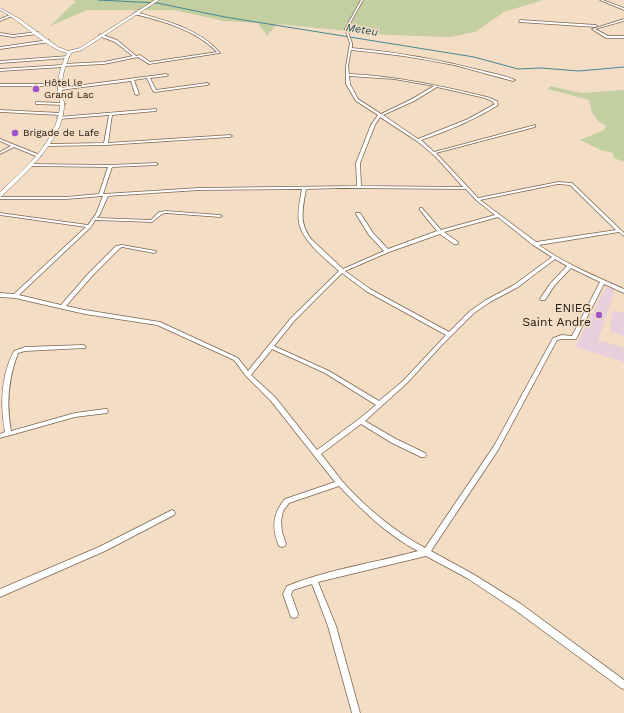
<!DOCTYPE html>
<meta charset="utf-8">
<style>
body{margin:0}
canvas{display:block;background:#f4ddc5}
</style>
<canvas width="624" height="713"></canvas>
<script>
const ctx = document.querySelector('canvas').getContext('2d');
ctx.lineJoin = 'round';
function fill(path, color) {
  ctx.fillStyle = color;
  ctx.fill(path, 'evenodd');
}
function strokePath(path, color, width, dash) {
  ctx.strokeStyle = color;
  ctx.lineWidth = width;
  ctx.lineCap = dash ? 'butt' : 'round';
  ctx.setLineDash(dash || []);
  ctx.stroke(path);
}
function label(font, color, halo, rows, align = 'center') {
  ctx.font = font + ' "Work Sans",sans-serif';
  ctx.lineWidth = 3;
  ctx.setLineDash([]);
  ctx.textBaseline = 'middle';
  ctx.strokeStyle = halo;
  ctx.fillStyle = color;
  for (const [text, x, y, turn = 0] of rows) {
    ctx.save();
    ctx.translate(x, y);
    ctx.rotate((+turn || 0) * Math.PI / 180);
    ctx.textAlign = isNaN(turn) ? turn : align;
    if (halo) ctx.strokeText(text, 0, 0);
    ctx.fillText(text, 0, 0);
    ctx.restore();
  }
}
fill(new Path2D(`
 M606 287 615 290 598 340 624 348V362L575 347Z
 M612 311 624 313V336L610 332Z`), '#e7d0db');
fill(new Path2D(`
 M70 0H543L504 12 475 32 451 37 387 35 277 24 267 36 258 23 224 21 174 10H87L50 26 76 1Z
 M550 86 581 93 624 90V162L614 158 613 153 601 150 580 140 604 130 606 126 598 121 592 113 589 100 548 89Z`), '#c4cfa1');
strokePath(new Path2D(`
 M98 0 157 3 225 17 474 57 518 69 541 68 579 71 624 67`), '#438793', 1);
const minor = new Path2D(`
 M361 0H363L347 29 352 43V48C395 52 437 59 479 70 491 73 504 75 515 80L513 81C493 76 474 70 454 65 420 58 386 53 351 50L348 66 349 74C396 76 442 86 487 97L497 101 498 105C474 120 448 131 421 140L434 152 535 125V127L436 153 478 198 558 182 571 183H572L624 233V236L619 232 539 245C565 264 595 276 624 289V293L604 284 576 339H562L557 340 498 450 431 551 473 574 521 604 624 680V689L621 688 515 610 467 578 426 556 318 582 336 626 360 713H352L328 626 312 584 293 590 291 594 298 614 297 617 294 618 291 617 283 594 287 586C330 569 374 563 418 551 387 535 363 511 339 486L289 503 283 511 281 521 282 532 286 544 285 546 282 547 279 546C272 529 272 514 285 499L335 482 271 401 246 376 234 360 157 325 85 314 15 298 0 297V293L14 294 86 227 0 215V213L88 225 96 214 103 196 66 199H0V197H66L99 194 108 167 31 166H30V164L110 165 156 163 158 164 156 165 112 167 103 194 199 188 357 186 356 163 371 125 378 115 356 101 346 84V66L350 43 345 29ZM349 76 394 79 434 86 412 99 381 114 358 99 350 84ZM437 87 485 98 492 101 495 104 468 119 418 139 383 115 414 101ZM380 117 417 141 435 156 463 187 361 186 360 163 375 125ZM558 184 570 185 616 230 536 242 480 200ZM341 188 466 189 476 200 495 215 441 230 422 208H420V210L437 231 388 249 373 233 360 213H356V214L369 235 384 251 343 269 312 240C298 223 303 208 306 189ZM302 189C300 200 297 212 299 223 303 242 326 259 339 271L291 318 248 371 238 358 160 322 85 310 66 306 92 276 120 248 122 247 154 253 156 252V251L122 245 116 246 88 274 61 305 19 295 91 227 95 220 152 222 162 214 166 213 220 217 222 216 220 215 166 211 159 212 151 220 97 218 100 214 108 196 199 190ZM498 217 533 245 552 257 514 285 486 300 470 311 449 332 370 289 345 271 389 252 440 234 454 244H458V242L444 232ZM555 259 567 266 550 284 540 299 541 300H545L554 286 571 268 600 282 572 336 562 335 553 338 494 446 425 548C394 531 366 508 342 481 335 472 328 463 321 454L361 424 392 443 421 457H425L426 455 425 453 396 439 365 421 407 383 440 347 474 313 490 302 518 287ZM342 273 366 291 446 335 403 381 379 401 329 371 274 346 295 320ZM272 349 325 373 376 405 359 419 317 450 275 397 251 375Z
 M600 0H603L624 8V10Z
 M135 12C165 20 200 29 220 53L149 64 138 57 104 64 64 66 63 67 0 71V69L62 65 63 64 104 62 133 56 115 42 99 36 100 34 117 40 136 56 140 55 150 62 217 52C196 30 163 21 134 14Z
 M10 15 12 16 0 21V19Z
 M624 19V21L595 29 608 36H624V38H606L592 29Z
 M520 20 596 25 597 26 596 27 519 22Z
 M38 32 37 34 13 37 0 35V33L13 35Z
 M49 40 50 42 0 49V47Z
 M69 56V57L68 58 0 63V61Z
 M166 74 168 75 167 76 150 78 156 90 207 83 209 84 207 85 155 92 153 91 147 78 134 80 139 94 137 95 135 94 131 81 60 90 58 89 60 88Z
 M0 84H61L63 85 61 86H0Z
 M36 102 63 103 65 104 63 105 37 104H36Z
 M155 109H156V111L112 115 108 143 230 135 232 136 230 137 106 145 48 146 46 145 48 144 104 143 109 115 59 119 57 118 58 117Z
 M0 110 61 113 63 114 61 115 0 112Z
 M0 139 40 155 41 156 38 157 14 147 0 154V152L11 146 0 141Z
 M83 345 85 346 86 347 85 348 25 351 18 353C8 379 6 403 11 431L75 413 105 409H107L108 411 107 413 75 417 0 438V434L5 432C0 404 1 376 14 351L25 347Z
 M172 510 174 511 175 513 174 515 105 551 0 597V589L99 547Z`);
const tertiary = new Path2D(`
 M155 0H159L82 50 71 53C65 65 61 78 62 92 62 97 65 102 64 107 62 142 25 173 2 196L0 197V192C24 169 56 143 60 107 61 102 58 97 58 92 57 79 61 65 67 53 45 48 22 21 0 10V8L18 18 58 47 68 51 80 48Z`);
strokePath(minor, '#7b6751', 1.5);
strokePath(tertiary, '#7b6751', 1);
fill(minor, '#fff');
fill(tertiary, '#fff');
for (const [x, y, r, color] of [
 [36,89,4,"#9c55c9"],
 [15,133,4,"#9c55c9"],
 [599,315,4,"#9c55c9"]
]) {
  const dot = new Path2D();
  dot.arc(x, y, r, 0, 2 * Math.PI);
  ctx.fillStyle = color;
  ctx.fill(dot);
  strokePath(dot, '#f4ddc5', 1.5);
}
label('10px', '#20180f', '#f4ddc5', [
 ["Hôtel le",44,83],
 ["Grand Lac",44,95],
 ["Brigade de Lafe",23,133]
], 'left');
label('italic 11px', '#245059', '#f4ddc5', [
 ["Meteu",362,30,9]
]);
label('12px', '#20180f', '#f4ddc5', [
 ["ENIEG",591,308],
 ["Saint Andre",591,322]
], 'right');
</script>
